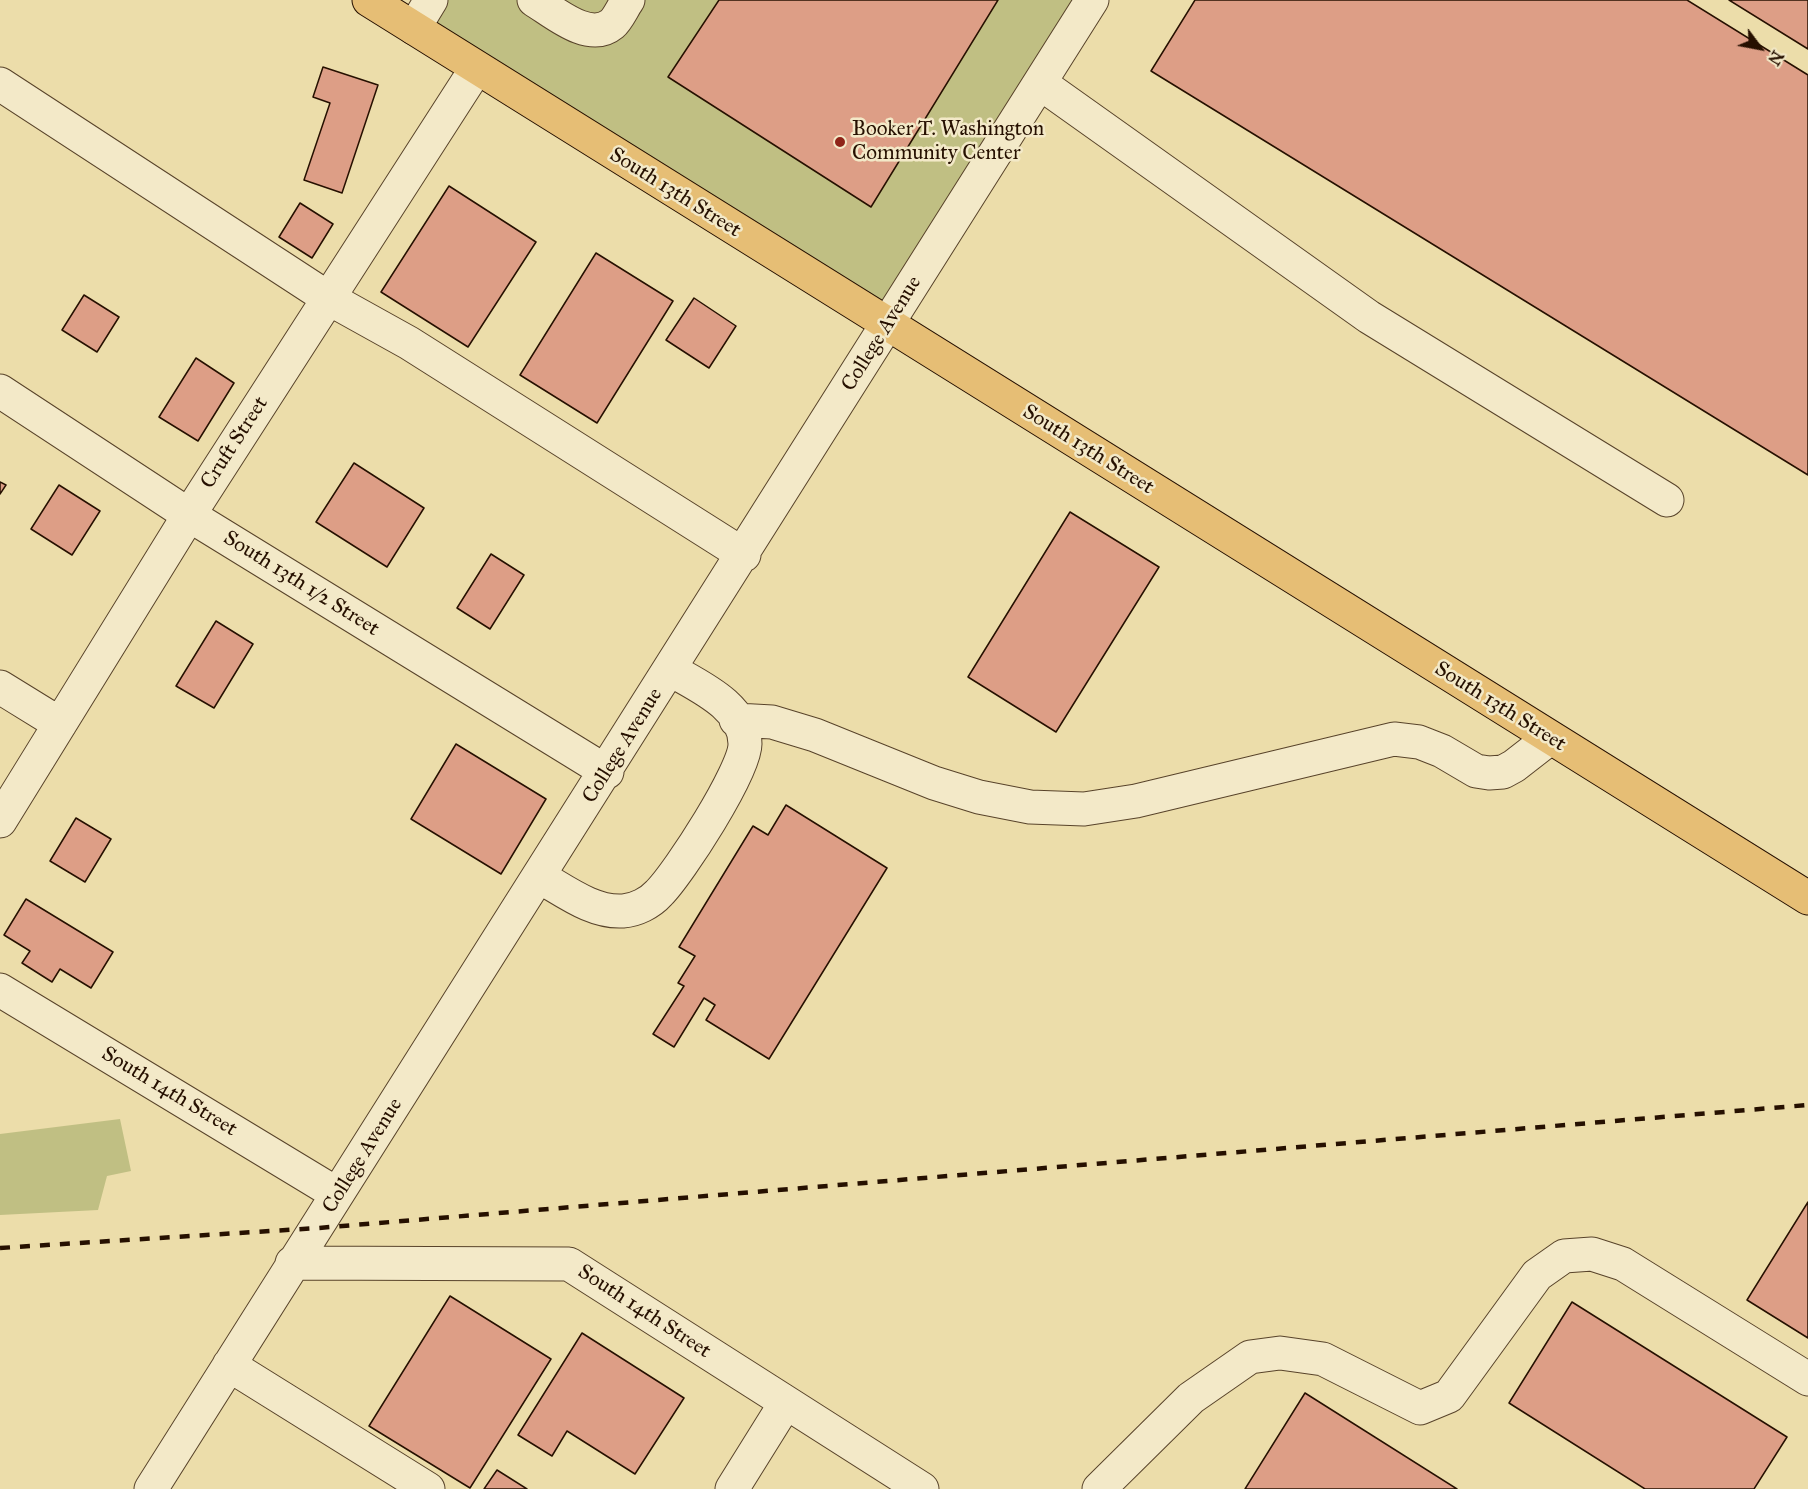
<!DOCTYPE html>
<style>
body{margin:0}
#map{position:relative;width:1808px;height:1489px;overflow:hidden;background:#ecddaa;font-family:"IM FELL Great Primer",serif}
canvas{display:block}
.north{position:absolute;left:1730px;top:18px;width:60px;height:60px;-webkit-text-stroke:4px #f3e9c8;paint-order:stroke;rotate:122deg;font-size:16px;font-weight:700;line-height:24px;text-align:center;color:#261000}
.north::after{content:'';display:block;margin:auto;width:21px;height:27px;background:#261000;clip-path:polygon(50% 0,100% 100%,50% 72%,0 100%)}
</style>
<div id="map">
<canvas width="1808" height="1489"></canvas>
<div class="north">N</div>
</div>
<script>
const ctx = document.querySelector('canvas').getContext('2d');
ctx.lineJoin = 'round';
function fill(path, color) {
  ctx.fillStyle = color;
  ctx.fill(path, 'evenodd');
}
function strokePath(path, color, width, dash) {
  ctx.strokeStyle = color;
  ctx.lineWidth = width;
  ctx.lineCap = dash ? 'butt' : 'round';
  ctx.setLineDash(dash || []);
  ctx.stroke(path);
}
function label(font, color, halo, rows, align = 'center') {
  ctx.font = font + ' "IM FELL Great Primer",serif';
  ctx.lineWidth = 5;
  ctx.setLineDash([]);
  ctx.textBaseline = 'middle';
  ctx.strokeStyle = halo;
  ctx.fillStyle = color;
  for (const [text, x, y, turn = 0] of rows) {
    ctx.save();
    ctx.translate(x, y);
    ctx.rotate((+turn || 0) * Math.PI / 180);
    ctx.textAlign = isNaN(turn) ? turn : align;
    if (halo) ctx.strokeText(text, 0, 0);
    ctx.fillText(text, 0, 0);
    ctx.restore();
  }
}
fill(new Path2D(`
 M430 0H1092L888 326 414 28Z
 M120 1119 131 1171 107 1176 98 1210 0 1215V1134Z`), '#c0bf83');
const building = new Path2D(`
 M719 0H998L871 207 668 77Z
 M1195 0H1687L1808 75V475L1151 71Z
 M1729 0H1808V49Z
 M323 67 378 85 342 193 304 180 330 103 313 97Z
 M449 186 536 242 468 347 381 292Z
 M300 203 333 224 312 258 279 237Z
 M596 253 673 301 597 423 520 375Z
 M84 295 119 317 97 352 62 330Z
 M694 298 736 326 709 368 666 340Z
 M196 358 234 383 198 441 159 417Z
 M354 463 424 508 387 567 316 522Z
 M0 482 6 485 0 494Z
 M59 485 100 511 72 555 31 529Z
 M1070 512 1159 567 1056 732 968 677Z
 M491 554 524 575 490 629 457 608Z
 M216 621 253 644 214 708 176 686Z
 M456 744 546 799 501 874 411 819Z
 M786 805 887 868 769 1059 706 1020 715 1005 704 998 674 1047 653 1034 684 986 678 983 695 956 679 947 753 826 768 835Z
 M76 818 111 839 85 882 50 861Z
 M26 899 113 952 91 988 60 969 52 982 22 963 30 951 4 935Z
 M1808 1202V1338L1747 1300Z
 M450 1296 551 1359 470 1488 369 1426Z
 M1572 1302 1787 1437 1754 1489H1645L1509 1403Z
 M582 1333 684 1398 635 1474 567 1431 552 1456 518 1435Z
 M1305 1393 1457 1489H1245Z
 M497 1470 527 1489H484Z`);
fill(building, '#dd9e86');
strokePath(building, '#261000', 1.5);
const minor = new Path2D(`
 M534 0C554 12 589 43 612 24 618 19 623 7 628 0
 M414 28 431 0
 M1040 83 1369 317 1667 500
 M0 84 328 298 409 343 744 555
 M0 391 189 515 607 772
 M0 687 60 724
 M736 720 772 722 815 735 934 783 979 797 1030 807 1084 809 1136 801 1394 739 1419 742 1442 751 1476 771 1489 773 1503 772 1514 766 1550 738
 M0 821 189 515 476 69
 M540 877C565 891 593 913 623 911 636 910 650 903 659 893 679 873 745 771 745 744 745 706 698 686 671 670
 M0 990 337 1194
 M292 1263 569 1264 922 1489
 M229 1365 428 1489
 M151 1489 1092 0
 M732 1489 785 1404
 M1099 1489 1191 1398 1250 1357 1280 1353 1323 1359 1420 1408 1449 1396 1537 1275 1564 1256 1592 1254 1623 1264 1808 1379`);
const major = new Path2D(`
 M369 0 1808 898`);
strokePath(minor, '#58432a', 35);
strokePath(major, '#261000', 35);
strokePath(minor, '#f3e9c8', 33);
strokePath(major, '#e6be75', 33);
strokePath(new Path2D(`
 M0 1248 318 1228 1808 1105`), '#261000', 4.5, [10, 10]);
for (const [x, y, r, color] of [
 [840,142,6,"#8f2418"]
]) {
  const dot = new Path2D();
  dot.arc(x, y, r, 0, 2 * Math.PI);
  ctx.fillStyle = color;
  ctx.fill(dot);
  strokePath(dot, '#f3e9c8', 2);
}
label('21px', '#261000', '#f3e9c8', [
 ["Booker T. Washington",852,130],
 ["Community Center",852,154]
], 'left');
label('21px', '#261000', '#f3e9c8', [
 ["South 13th Street",675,193,32],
 ["College Avenue",882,334,-58],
 ["Cruft Street",235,443,-57],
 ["South 13th Street",1088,450,32],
 ["South 13th 1/2 Street",301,584,32],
 ["South 13th Street",1500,707,32],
 ["College Avenue",623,746,-58],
 ["South 14th Street",169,1092,31],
 ["College Avenue",363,1156,-58],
 ["South 14th Street",644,1312,33]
]);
</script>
